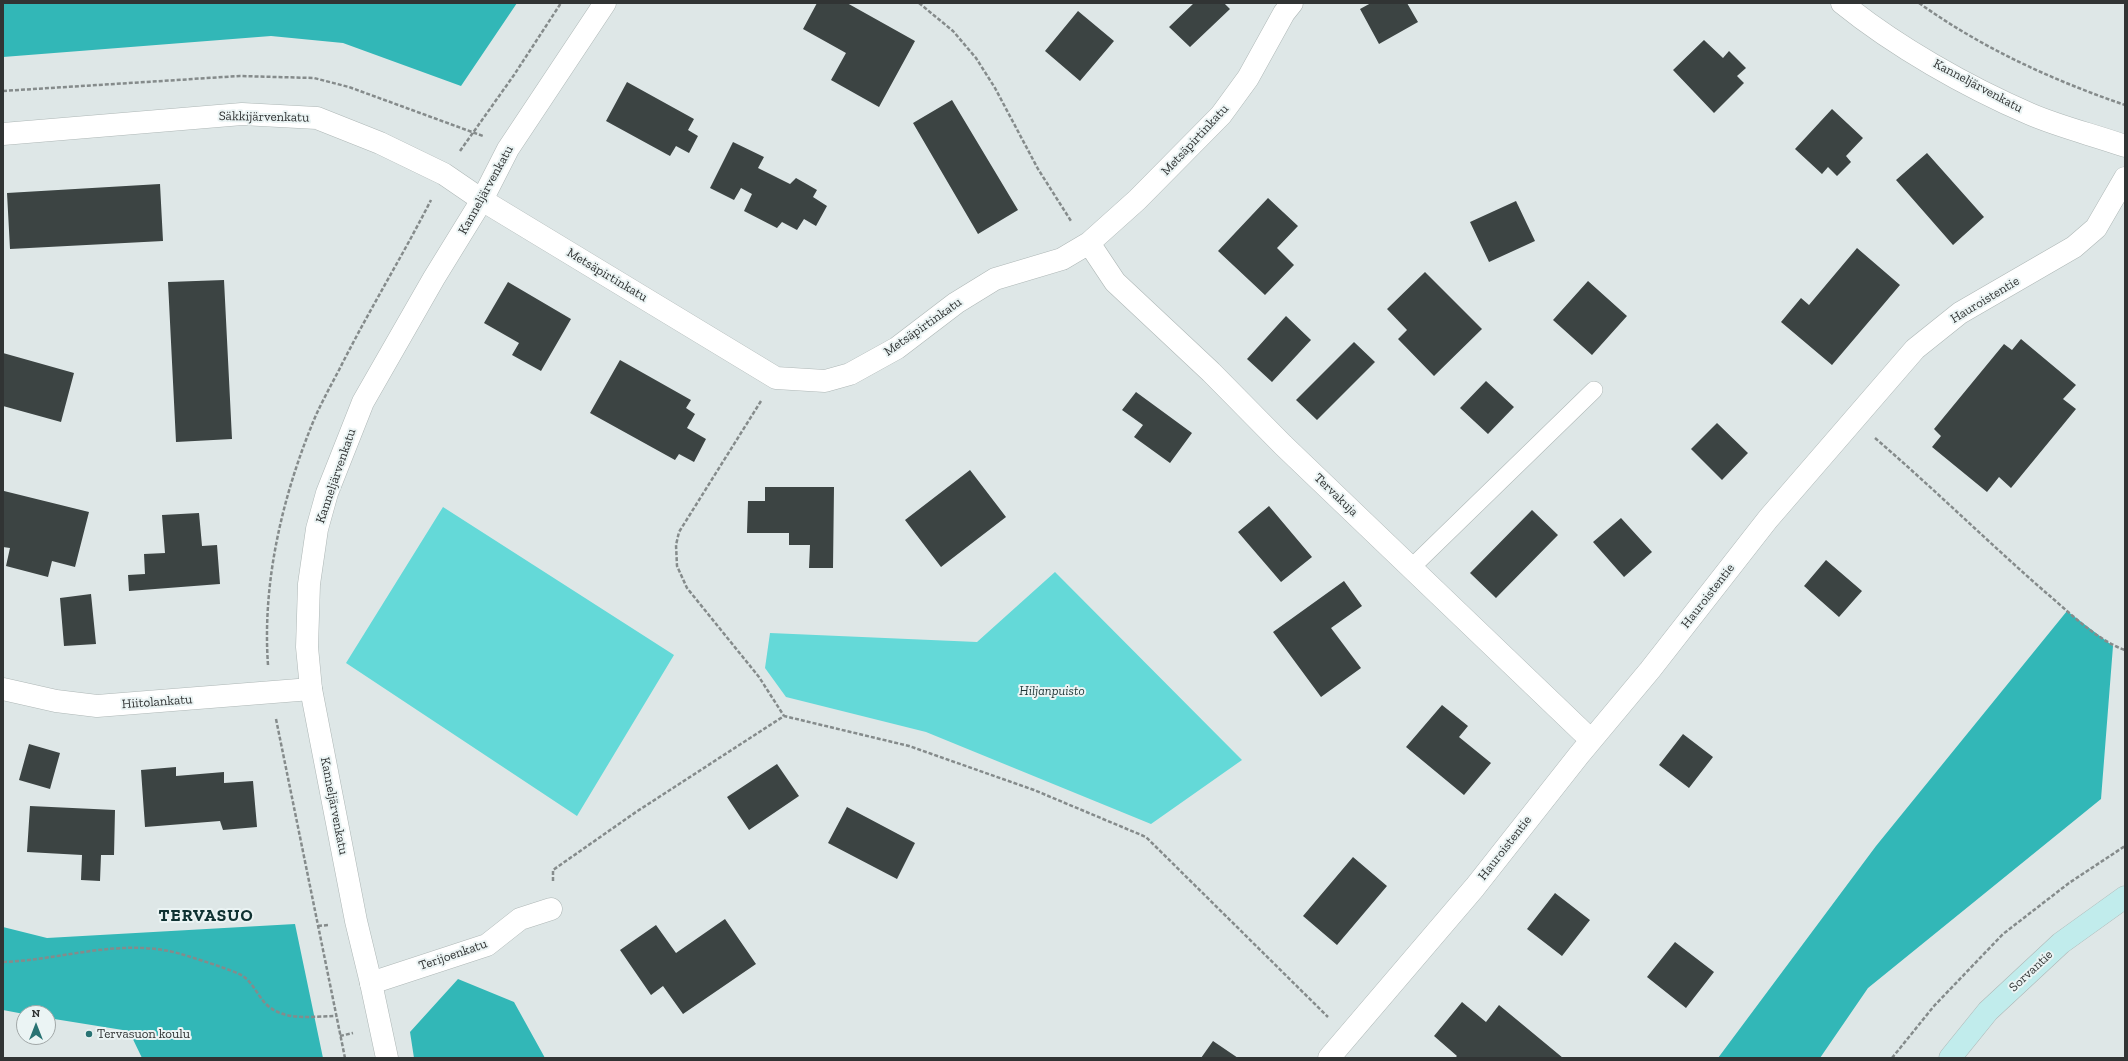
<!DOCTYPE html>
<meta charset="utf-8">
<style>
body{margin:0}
#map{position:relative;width:2128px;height:1061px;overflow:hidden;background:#dee7e7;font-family:"Zilla Slab",serif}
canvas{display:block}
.frame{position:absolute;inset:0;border:4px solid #313434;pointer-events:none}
.north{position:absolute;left:16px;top:1005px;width:40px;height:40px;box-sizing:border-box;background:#ebf4f4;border:1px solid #a1a7a7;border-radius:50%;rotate:0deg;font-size:11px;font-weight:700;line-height:16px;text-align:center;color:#313434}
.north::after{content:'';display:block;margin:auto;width:14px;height:18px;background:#297373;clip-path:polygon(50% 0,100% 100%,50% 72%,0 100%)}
</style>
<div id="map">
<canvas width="2128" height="1061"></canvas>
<div class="frame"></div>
<div class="north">N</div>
</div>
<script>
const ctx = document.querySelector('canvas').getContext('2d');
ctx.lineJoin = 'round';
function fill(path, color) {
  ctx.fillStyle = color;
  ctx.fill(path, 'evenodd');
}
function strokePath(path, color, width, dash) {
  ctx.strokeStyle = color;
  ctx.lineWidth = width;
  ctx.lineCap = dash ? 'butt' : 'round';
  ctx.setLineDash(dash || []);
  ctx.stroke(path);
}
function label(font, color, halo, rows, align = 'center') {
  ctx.font = font + ' "Zilla Slab",serif';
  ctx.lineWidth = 4;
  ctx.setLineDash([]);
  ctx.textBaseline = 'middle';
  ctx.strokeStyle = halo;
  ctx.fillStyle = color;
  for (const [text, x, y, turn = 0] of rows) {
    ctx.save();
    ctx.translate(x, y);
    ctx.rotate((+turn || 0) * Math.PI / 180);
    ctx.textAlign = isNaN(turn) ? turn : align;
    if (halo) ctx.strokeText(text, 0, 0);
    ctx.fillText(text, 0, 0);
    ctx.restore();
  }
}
fill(new Path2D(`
 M443 507 674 655 577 816 346 663Z
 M1055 572 1242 760 1151 824 926 732 786 697 765 668 770 633 977 642Z`), '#64d9d8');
fill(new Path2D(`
 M3 3H517L461 86 343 43 271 36 3 57Z
 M2067 611 2113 646 2101 799 1868 988 1820 1058H1718L1876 846Z
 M295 924 323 1058H142L129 1031 48 1018V1013L24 1014 3 1010V927L47 938Z
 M458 979 514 1002 545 1058H414L410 1032Z`), '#32b7b7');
fill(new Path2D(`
 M817 3H847L915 41 879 107 831 80 846 53 803 29Z
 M1194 3H1224L1230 9 1190 47 1169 27Z
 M1371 3H1407L1418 22 1379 44 1360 9Z
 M1078 11 1114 41 1080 81 1045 51Z
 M1704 40 1723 58 1729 51 1746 68 1737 76 1744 83 1714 113 1673 70Z
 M627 82 694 119 688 130 698 136 689 153 676 146 670 156 606 121Z
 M952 100 1018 210 978 234 913 123Z
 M1832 109 1863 138 1846 156 1851 162 1837 176 1828 167 1822 174 1795 149Z
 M733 142 764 157 758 168 790 184 796 178 817 190 813 197 827 206 816 226 804 219 797 230 782 222 777 228 744 211 752 194 741 188 734 200 710 188Z
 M1927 153 1984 217 1953 245 1896 180Z
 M160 184 163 241 10 249 7 193Z
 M1268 198 1298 226 1277 248 1294 265 1265 295 1218 251Z
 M1516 201 1535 241 1489 262 1470 222Z
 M1857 248 1900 285 1832 365 1781 322 1801 298 1809 305Z
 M1425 272 1482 329 1434 376 1398 339 1407 330 1387 309Z
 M224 280 232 439 176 442 168 282Z
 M1588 281 1627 316 1592 355 1553 320Z
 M508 282 571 319 541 371 512 355 519 343 484 323Z
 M1286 316 1311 340 1272 382 1247 359Z
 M2021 339 2076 385 2063 399 2076 409 2011 488 1999 477 1987 492 1932 447 1941 436 1934 429 2004 344 2012 350Z
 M1354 342 1375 362 1317 420 1296 400Z
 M3 353 74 373 61 422 3 406Z
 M620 360 691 400 686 408 695 414 687 428 706 439 694 462 679 454 675 460 590 413Z
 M1486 381 1514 407 1488 434 1460 408Z
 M1136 392 1192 433 1170 463 1134 437 1143 425 1122 410Z
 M1717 423 1748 453 1722 480 1691 449Z
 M970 470 1006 517 941 567 905 520Z
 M765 487H834L833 568H809L810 545H789V533H747L748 501H765Z
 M4 491 89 512 75 567 52 561 48 577 6 566 10 548 3 547Z
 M1269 506 1312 557 1281 582 1238 532Z
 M1532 510 1558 535 1496 598 1470 573Z
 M199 513 202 546 217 545 220 584 129 591 128 575 145 574 144 554 165 553 162 515Z
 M1621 518 1652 552 1624 577 1593 542Z
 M1826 560 1862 591 1839 617 1804 586Z
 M1344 581 1362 606 1331 628 1361 668 1321 697 1273 632Z
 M91 594 96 644 64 646 60 598Z
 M1442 705 1468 726 1459 737 1491 763 1464 795 1406 747Z
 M1683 734 1713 757 1689 788 1659 765Z
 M29 744 60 753 50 789 19 780Z
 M777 764 799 796 749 830 727 797Z
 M176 767V776L224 772V783L253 781 257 827 223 830 220 821 145 827 141 770Z
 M30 806 115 810 114 855H101L100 881 81 880 82 855 27 852Z
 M847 807 915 843 897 879 828 843Z
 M1353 857 1387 886 1337 945 1303 916Z
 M1555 893 1590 920 1562 956 1527 929Z
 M725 919 756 964 683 1014 663 986 651 995 620 950 656 925 676 953Z
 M1675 942 1714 972 1686 1008 1647 977Z
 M1462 1002 1486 1022 1499 1005 1563 1058H1455L1457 1056 1434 1036Z
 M1213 1041 1238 1058H1201Z`), '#3c4443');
const service = new Path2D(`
 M1411 568 1594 390`);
const minor = new Path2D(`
 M3 134 242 114 317 118 380 143 444 174 482 200 776 378 825 381 850 374 897 348 956 303 995 279 1062 259 1089 243 1137 200 1221 115 1248 78 1284 13 1292 3
 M1089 243 1115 282 1211 372 1283 445 1591 740
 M3 689 56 701 97 706 311 689
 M371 983 487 945 520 919 551 909
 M1329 1058 1475 887 1579 755 1650 670 1768 519 1915 349 1960 313 2074 247 2096 228 2125 178`);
const tertiary = new Path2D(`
 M1842 3C1895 46 1967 87 2030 114 2060 127 2094 135 2125 146
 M387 1058 371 983 356 921 311 689 307 647 309 584 317 529 327 493 363 402 434 278 482 200 508 149 605 3`);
const secondary = new Path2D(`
 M1950 1058 1988 1011 2061 943 2125 897`);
strokePath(service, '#aeb7b6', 18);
strokePath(minor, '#aeb7b6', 23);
strokePath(tertiary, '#aeb7b6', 23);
strokePath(secondary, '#aeb7b6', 23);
strokePath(new Path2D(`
 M919 3 953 31 976 58 995 88 1038 169 1071 221
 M1919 3C1982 48 2052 80 2125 105
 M3 91 240 76 314 78 349 87 483 136
 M460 151 514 75 561 3
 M761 401 679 532 676 545 677 566 687 588 759 677 784 716
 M1875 438C1933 488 1987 541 2044 591 2068 611 2096 640 2125 650
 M268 665C262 581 283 493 316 415 323 400 331 385 339 370 368 312 402 257 431 200
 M276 719 345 1058
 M553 881V870L636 812 784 716 909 746 1034 790 1146 837 1328 1017
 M318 926 328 925
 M3 962C62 960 122 937 181 954 191 957 236 971 243 976 253 983 258 996 266 1004 284 1022 313 1016 336 1016
 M340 1036 353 1033
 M1892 1058 1934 1006 2003 934 2069 883 2125 846`), '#858b8b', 2.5, [4, 2]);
strokePath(service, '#fff', 17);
strokePath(minor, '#fff', 22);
strokePath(tertiary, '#fff', 22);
strokePath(secondary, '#c1ecec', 22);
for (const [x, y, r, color] of [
 [89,1034,4,"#297373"]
]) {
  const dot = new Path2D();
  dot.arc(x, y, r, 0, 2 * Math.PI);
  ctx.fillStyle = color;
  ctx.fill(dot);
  strokePath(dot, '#ebf4f4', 1.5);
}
label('13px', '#313434', '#ebf4f4', [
 ["Kanneljärvenkatu",1978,86,28],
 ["Säkkijärvenkatu",264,117,1],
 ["Metsäpirtinkatu",1195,140,-47],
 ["Kanneljärvenkatu",486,190,-61],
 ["Metsäpirtinkatu",607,275,31],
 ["Hauroistentie",1985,300,-31],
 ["Metsäpirtinkatu",923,327,-35],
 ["Kanneljärvenkatu",336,476,-71],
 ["Tervakuja",1336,495,44],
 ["Hauroistentie",1708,596,-52],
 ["Hiitolankatu",157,702,-4],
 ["Kanneljärvenkatu",334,806,79],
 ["Hauroistentie",1505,848,-52],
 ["Terijoenkatu",453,955,-19],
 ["Sorvantie",2031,971,-43]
]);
label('italic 13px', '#1f3535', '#ebf4f4', [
 ["Hiljanpuisto",1052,691]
]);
label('13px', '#313434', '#ebf4f4', [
 ["Tervasuon koulu",97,1034]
], 'left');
ctx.letterSpacing = '1px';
label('bold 17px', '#0f3232', '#ebf4f4', [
 ["TERVASUO",206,916]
]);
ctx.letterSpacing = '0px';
</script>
